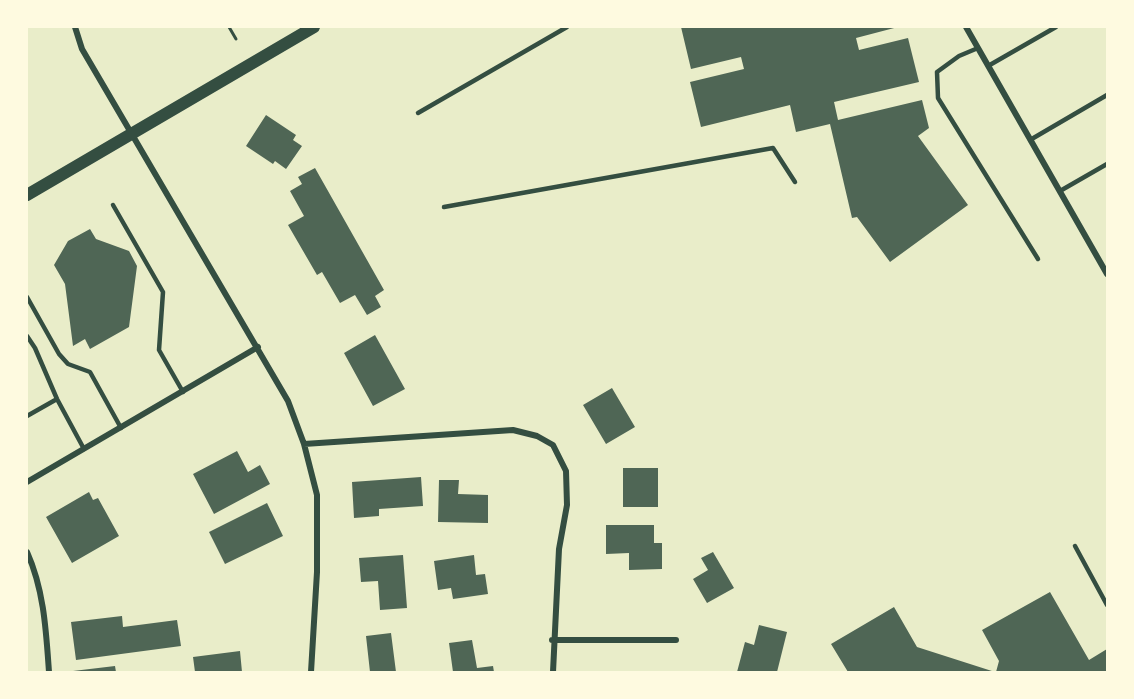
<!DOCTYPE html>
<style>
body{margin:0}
#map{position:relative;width:1134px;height:699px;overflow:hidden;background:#e9edc9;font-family:"DejaVu Sans",sans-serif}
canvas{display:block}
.frame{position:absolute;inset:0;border:28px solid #fefae0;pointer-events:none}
</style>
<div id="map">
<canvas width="1134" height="699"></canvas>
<div class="frame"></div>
</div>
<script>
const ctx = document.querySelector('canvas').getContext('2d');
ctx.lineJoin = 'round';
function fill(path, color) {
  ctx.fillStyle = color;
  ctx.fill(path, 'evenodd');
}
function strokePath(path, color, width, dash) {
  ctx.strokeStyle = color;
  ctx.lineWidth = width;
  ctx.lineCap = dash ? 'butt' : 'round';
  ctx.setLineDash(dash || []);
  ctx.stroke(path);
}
fill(new Path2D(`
 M681 27H898L856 38 859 50 908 38 919 82 834 102 838 120 922 100 929 128 918 136 968 205 890 262 857 217 852 218 830 124 796 132 790 105 701 127 690 82 744 69 741 57 691 69Z
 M266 115 296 135 293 140 302 146 286 169 275 161 273 164 246 146Z
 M315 168 384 290 375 296 381 307 367 315 355 295 340 303 322 272 317 275 288 225 304 216 290 191 302 184 298 177Z
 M90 229 96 239 129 251 137 266 129 327 90 349 85 339 73 346 65 284 54 265 68 241Z
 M375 335 405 389 373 406 344 353Z
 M612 388 635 427 606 444 583 405Z
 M237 451 248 472 260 465 270 484 214 514 193 474Z
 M623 468H658V507H623Z
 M421 477 423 506 379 509V516L354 518 352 482Z
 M439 480H459L458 494 488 495V523L438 522Z
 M89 492 93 500 98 498 119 536 72 563 46 517Z
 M267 503 283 536 225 564 209 532Z
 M606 525H654V543H662V569L629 570V553L606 554Z
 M713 552 734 588 707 603 693 579 708 570 701 558Z
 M403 555 407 608 380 610 378 581 361 582 359 558Z
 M474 555 476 575 485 574 488 594 453 599 451 588 438 590 434 561Z
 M1050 592 1089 660 1107 649V672H996L999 661 982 630Z
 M894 607 917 647 995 672H848L831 644Z
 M122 616 123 627 177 620 181 646 76 660 71 622Z
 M759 625 787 632 777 672H737L745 642 754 645Z
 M391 633 396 672H370L366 636Z
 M472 640 477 668 493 666 494 672H453L449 643Z
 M240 651 242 672H195L193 657Z
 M115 666 116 672H73V671Z`), '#4f6655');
strokePath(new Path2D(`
 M229 27 236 39`), '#344e41', 3);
strokePath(new Path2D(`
 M978 48 959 56 937 72 938 98 1038 259
 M988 66 1056 27
 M418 113 567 27
 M1030 140 1107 95
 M1060 191 1107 164
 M113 205 163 292 159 350 183 392
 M444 207 773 148 795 182
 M27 297 59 354 68 364 90 372 121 428
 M27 336 35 348 57 399 84 449
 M27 416 57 399
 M1075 546 1107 605`), '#344e41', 4.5);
strokePath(new Path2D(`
 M75 27 82 49 288 401 304 444 317 495V572L311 672
 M966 27 1107 274
 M304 444 513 430 537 436 553 445 566 471 567 505 559 549 553 672
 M27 482 258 347
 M27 552C44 590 46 630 49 672
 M552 640H676`), '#344e41', 6);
strokePath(new Path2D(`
 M27 195 314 27`), '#344e41', 12);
</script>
